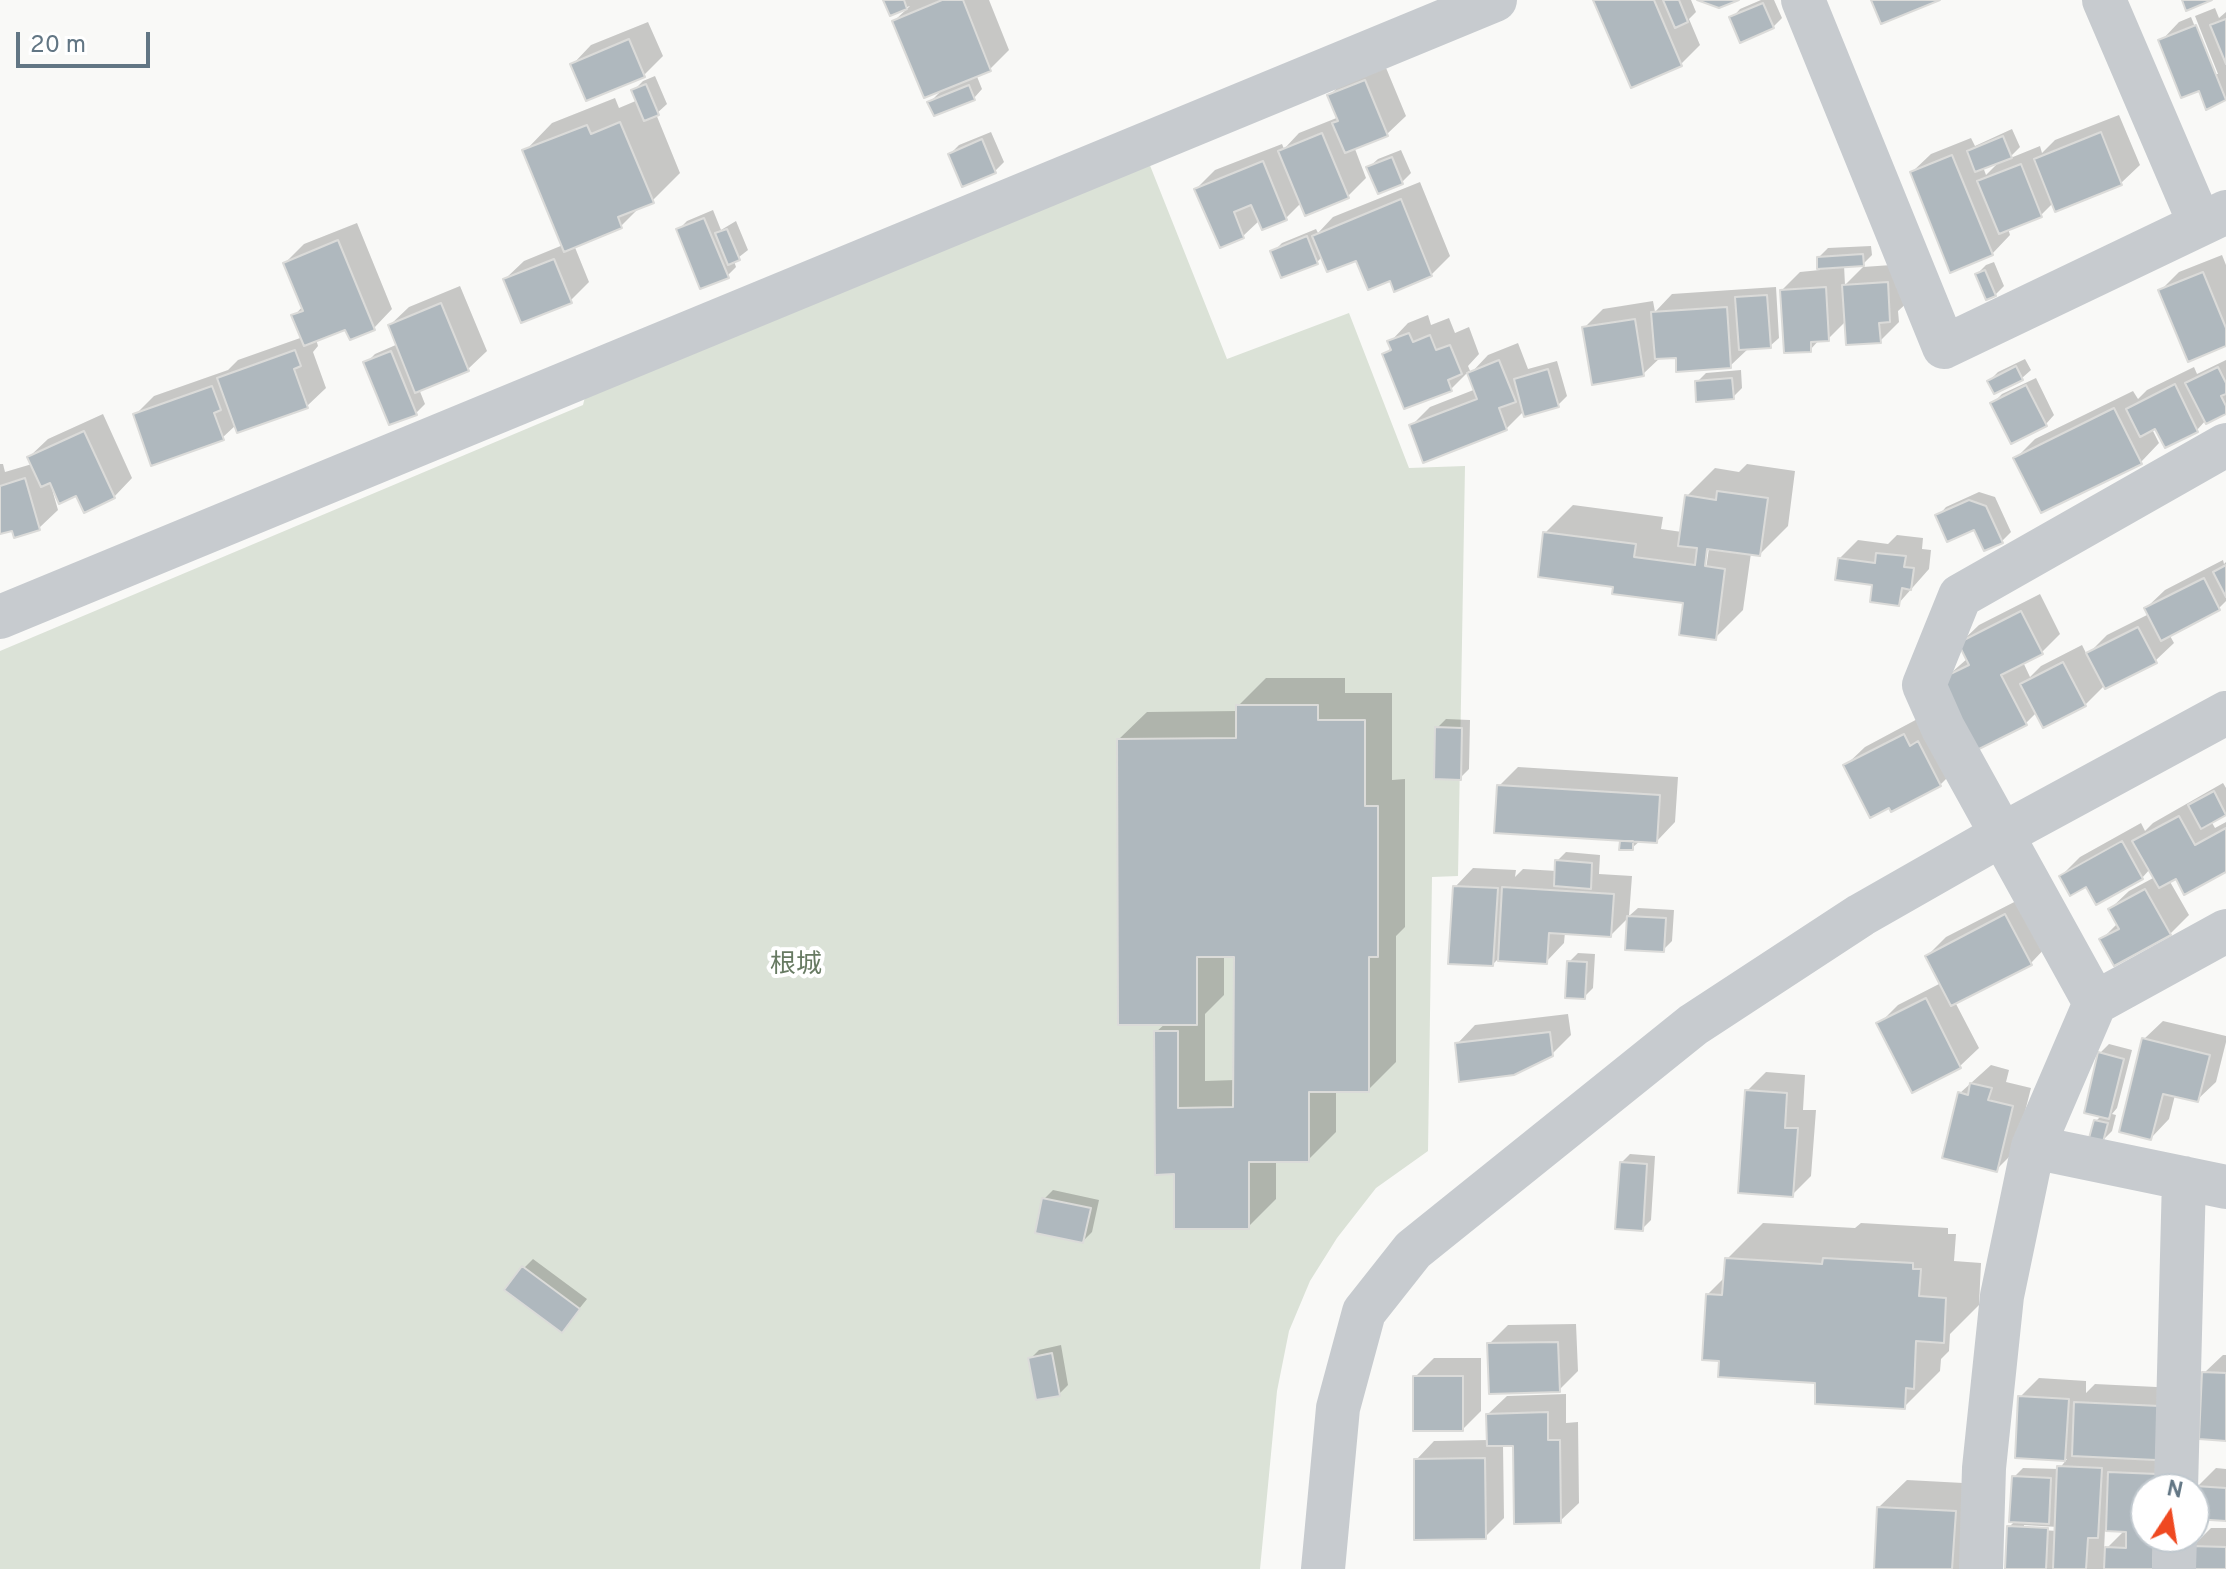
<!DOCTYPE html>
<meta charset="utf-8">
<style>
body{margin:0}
#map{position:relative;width:2226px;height:1569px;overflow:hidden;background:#f9f9f7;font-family:Overpass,sans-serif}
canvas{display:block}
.north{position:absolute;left:2130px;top:1473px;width:80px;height:80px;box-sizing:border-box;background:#fff;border:2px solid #c0c8ce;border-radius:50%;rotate:12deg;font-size:22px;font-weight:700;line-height:32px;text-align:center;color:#627684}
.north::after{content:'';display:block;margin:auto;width:28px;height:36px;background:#ef4921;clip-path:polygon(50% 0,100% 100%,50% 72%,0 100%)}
.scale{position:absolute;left:16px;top:32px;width:134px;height:36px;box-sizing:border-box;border:4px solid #627684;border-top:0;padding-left:10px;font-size:24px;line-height:28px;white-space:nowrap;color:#627684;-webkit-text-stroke:6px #fff;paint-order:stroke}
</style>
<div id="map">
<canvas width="2226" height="1569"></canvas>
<div class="north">N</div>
<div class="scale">20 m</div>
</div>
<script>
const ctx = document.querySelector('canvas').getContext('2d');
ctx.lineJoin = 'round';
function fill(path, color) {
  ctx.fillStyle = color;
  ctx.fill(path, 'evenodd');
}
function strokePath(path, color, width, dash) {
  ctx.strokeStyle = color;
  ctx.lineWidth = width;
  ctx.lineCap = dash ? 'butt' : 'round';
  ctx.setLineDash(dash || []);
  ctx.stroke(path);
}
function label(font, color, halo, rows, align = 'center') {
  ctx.font = font + ' Overpass,"Noto Sans JP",sans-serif';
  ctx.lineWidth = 8;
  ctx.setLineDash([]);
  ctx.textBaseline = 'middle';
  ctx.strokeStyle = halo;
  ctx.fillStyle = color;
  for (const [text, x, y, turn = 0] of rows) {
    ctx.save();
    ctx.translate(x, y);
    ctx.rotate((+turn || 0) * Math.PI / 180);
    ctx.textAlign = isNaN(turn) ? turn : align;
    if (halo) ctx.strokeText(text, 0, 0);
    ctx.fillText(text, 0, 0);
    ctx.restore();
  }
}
fill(new Path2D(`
 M1149 163 1227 359 1349 313 1409 468 1465 466 1458 876 1432 877 1428 1151 1376 1188 1337 1238 1310 1281 1289 1331 1277 1391 1260 1569H0V651L583 405 585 397Z`), '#dbe2d7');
fill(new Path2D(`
 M885 0H989L1009 50 990 69 976 74 982 89 974 98 930 102 944 88 894 21 910 6 891 13Z
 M1595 0H1691L1696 12 1689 19 1700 45 1681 64 1632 86Z
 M1761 0H1774L1782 18 1773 27 1732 18 1740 9Z
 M2215 8 2219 18 2226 12V100L2208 108 2200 88 2161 41 2179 22 2191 17 2214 74H2218L2195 16Z
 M648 22 663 56 644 75 573 64 591 45Z
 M1384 63 1406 116 1387 134 1355 149 1366 178 1348 196 1302 202 1286 218 1260 220 1243 236 1196 189 1215 170 1282 144 1284 149 1299 133 1339 117 1330 95 1348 77Z
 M655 76 667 104 656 114 680 173 652 201 642 205 621 226 574 245 589 282 570 301 505 279 524 261 563 245 525 151 552 123 615 98 619 108 638 100 634 90 643 81Z
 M2119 115 2140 165 2121 183 2054 202 2041 215 2008 228 2010 235 1992 254 1912 172 1931 154 1971 138 1975 146 2012 129 2020 147 2008 159 2040 146 2042 153 2055 140ZM2001 160 1986 175 1983 167Z
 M991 132 1004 162 995 171 950 154 959 145Z
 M1401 150 1411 173 1402 182 1369 167 1378 159Z
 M1420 182 1450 256 1431 275 1357 258 1323 256 1317 262 1273 252 1282 243 1316 229 1318 233 1333 217Z
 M713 210 721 230 736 221 748 250 734 261 736 267 727 276 678 230 687 221Z
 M357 223 392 309 374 328 347 327 316 339 318 346 313 352 326 388 307 406 236 425 222 438 135 415 154 396 228 370 238 360 303 337 294 316 303 306 285 263 304 244Z
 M1871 246 1872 255 1863 264 1844 265 1845 285 1863 267 1906 264 1908 302 1898 311 1899 322 1880 341 1846 321 1828 339H1820L1810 350 1782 290 1800 272 1820 270 1819 257 1828 248Z
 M2222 255 2226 265V344L2161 290 2179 272Z
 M1994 262 2004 286 1995 295 1977 274 1986 265Z
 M460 286 487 351 468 369 419 389 425 404 416 413 366 363 375 354 398 344 390 325 409 307Z
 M1776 287 1779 338 1770 346 1749 348 1730 366 1678 356 1661 357 1643 374 1584 328 1603 309 1653 301 1655 312 1672 294Z
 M1428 315 1431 325 1449 318 1455 333 1469 327 1479 354 1468 366 1471 373 1488 355 1518 343 1528 369 1557 361 1567 396 1558 405 1525 410 1506 429 1411 426 1430 407 1476 389 1469 371 1451 389 1385 354 1392 347 1390 342 1408 323Z
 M2025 359 2031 370 2022 378 1989 381 1998 372Z
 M2226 360V412L2206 420 2197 430 2156 427 2152 429 2159 443 2141 462 2016 458 2035 439 2133 391 2138 399 2147 390 2194 367 2197 374Z
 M1741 370 1742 388 1733 397 1697 382 1706 373Z
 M2036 378 2054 415 2046 424 1993 403 2002 394Z
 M103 414 132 478 114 497 52 489 58 510 39 528H13L0 532V464H3L5 472 32 464 29 457 48 439Z
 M1747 464 1795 471 1788 526 1760 554 1751 553 1743 610 1715 638 1686 602 1616 585 1545 533 1573 505 1663 517 1661 529 1682 532 1687 496 1715 468 1739 472ZM1709 548 1705 576 1704 553Z
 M1979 492 1995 497 2011 532 2002 541 1938 516 1946 507Z
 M1897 535 1923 538 1922 549 1931 550 1929 569 1898 604 1875 583 1839 559 1858 540 1888 544Z
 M2223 560 2224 564 2226 562V601L2219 608 2169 634 2174 643 2155 661 2105 685 2085 705 2037 712 2026 723 1943 680 1968 658 1960 643 1979 625 2040 594 2060 634 2042 652 2023 662 2030 677 2041 666 2082 645 2087 655 2107 635 2149 614 2146 608 2165 590Z
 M1266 678H1345V693H1392V780L1405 779V927L1396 936V1062L1368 1090H1336V1132L1308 1160H1276V1199L1248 1227 1176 1172 1156 1032 1166 1023 1119 739 1147 712 1238 711V706ZM1224 955H1236L1235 1080 1205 1081V1014L1224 995Z
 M1923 716 1959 766 1940 785 1846 765 1865 747Z
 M1446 719 1470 720 1469 769 1460 778 1437 728Z
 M1518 767 1678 777 1675 822 1657 841 1641 840 1632 848 1622 842 1624 839 1499 786Z
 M2223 783 2226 788V813L2211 821 2215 828 2226 822V870L2169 880 2189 915 2170 934 2102 939 2118 923 2110 909 2129 891 2155 877 2150 869 2142 878 2087 884 2061 876 2080 857 2141 823 2145 831 2153 823Z
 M1566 852 1600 855 1599 874 1632 876 1629 916 1638 908 1674 910 1672 941 1663 950 1629 917 1611 935 1565 932 1564 943 1546 962 1498 959 1493 964 1455 887 1473 868 1516 870 1515 877 1523 869 1557 871V861Z
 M2024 897 2049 944 2031 963 1955 1002 1979 1048 1960 1066 1879 1024 1898 1005 1941 983 1927 956 1946 937Z
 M1578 953 1595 954 1593 988 1584 997 1569 962Z
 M1568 1014 1571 1035 1552 1054 1457 1044 1475 1025Z
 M2163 1021 2226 1036V1042L2216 1082 2197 1100 2175 1095 2169 1119 2151 1138 2144 1039Z
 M2109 1044 2132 1050 2117 1108 2112 1114 2116 1115 2112 1131 2103 1140 2096 1121 2102 1115 2100 1053Z
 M1991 1065 2009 1070 2006 1082 2031 1088 2015 1151 1996 1170 1960 1093Z
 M1766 1072 1805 1075 1803 1110H1816L1811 1176 1792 1195 1747 1091Z
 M1630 1154 1655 1156 1651 1220 1642 1229 1621 1163Z
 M1053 1190 1099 1200 1092 1232 1083 1241 1044 1199Z
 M1763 1223 1855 1228 1861 1223 1948 1228V1234H1956L1954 1261 1981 1263 1979 1305 1950 1334 1949 1351 1941 1359 1940 1371 1904 1407 1818 1382 1721 1359 1708 1294 1725 1277 1727 1259Z
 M533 1259 587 1299 562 1330 524 1268Z
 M1576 1324 1578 1371 1559 1390 1490 1343 1508 1325Z
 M1061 1345 1068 1385 1059 1394 1030 1359 1039 1350Z
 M2223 1355H2226V1439L2204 1373Z
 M1434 1358H1481V1411L1463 1429 1415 1377Z
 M2039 1378 2086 1381V1393L2095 1384 2177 1388 2175 1456 2146 1489V1537L2170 1569H2007L2009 1527 2015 1521 2014 1477 2023 1468 2059 1469 2067 1459 2017 1457 2020 1397ZM2024 1525 2058 1527V1531L2024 1529ZM2105 1529 2125 1530 2104 1551Z
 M1566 1394V1423L1578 1422 1579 1503 1560 1521 1515 1444H1503L1504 1518 1485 1537 1416 1460 1434 1441 1489 1440 1488 1414 1507 1396Z
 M2216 1468 2226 1469V1519L2197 1487Z
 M1907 1480 1982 1484 1978 1569H1876L1879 1507Z
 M2211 1528H2226V1569L2192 1547Z`), '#0003');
const building = new Path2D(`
 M883 0H904L907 9 890 16Z
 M942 0H963L991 71 924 98 892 21Z
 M1593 0H1654L1682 66 1631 88Z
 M1663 0H1679L1688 22 1675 28Z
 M1697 0H1739L1719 8Z
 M1871 0H1940L1881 24Z
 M2182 0H2212L2186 11Z
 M1763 3 1774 28 1740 43 1729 17Z
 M2226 19V64L2210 25Z
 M2196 25 2226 100 2206 110 2199 91 2181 98 2158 40Z
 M629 39 645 77 586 101 570 64Z
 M1365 80 1388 136 1345 153 1332 123 1338 121 1327 95Z
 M646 84 659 115 644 121 631 90Z
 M969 85 975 100 934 116 927 102Z
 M620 122 654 203 618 217 622 228 564 252 522 150 587 125 591 134Z
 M2101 132 2122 185 2055 212 2034 159Z
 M1322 133 1349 198 1305 216 1278 151Z
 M2003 136 2012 158 1975 172 1967 151Z
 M982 139 996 173 962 187 948 154Z
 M1952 155 1993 255 1950 273 1910 172Z
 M1392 157 1403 184 1378 194 1366 167Z
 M1263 161 1287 220 1262 230 1251 205 1234 212 1244 238 1220 248 1194 189Z
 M2021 164 2042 217 1999 234 1977 181Z
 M1401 199 1432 276 1394 292 1390 281 1368 290 1356 261 1327 272 1312 236Z
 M704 218 729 278 700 289 676 229Z
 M727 229 740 260 728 265 715 233Z
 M1307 236 1318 264 1281 278 1270 251Z
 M338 240 375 330 350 340 345 330 304 346 291 315 303 311 283 263Z
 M1863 254 1864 266 1817 269V257Z
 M554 259 572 303 521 323 503 279Z
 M1985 270 1996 296 1986 300 1975 274Z
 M2203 272 2226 328V346L2188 362 2158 290Z
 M1888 282 1890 322 1879 323 1881 343 1846 345 1842 285Z
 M1826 287 1829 341 1811 342V352L1784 353 1780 290Z
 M1767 295 1771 348 1739 350 1735 297Z
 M441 303 469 371 415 393 388 325Z
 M1727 307 1731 368 1676 372V358L1655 359 1651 312Z
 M1635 319 1644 376 1592 385 1582 327Z
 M1409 333 1413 342 1430 335 1436 350 1450 345 1462 374 1448 380 1452 391 1404 409 1382 354 1391 350 1387 341Z
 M295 350 301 366 294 369 308 408 237 433 217 378Z
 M391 351 417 415 389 425 363 362Z
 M1499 360 1516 402 1499 408 1507 430 1423 463 1409 425 1477 399 1467 373Z
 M2016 366 2023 380 1994 394 1987 381Z
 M2218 367 2226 383V394L2221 396 2226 406V414L2206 424 2185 383Z
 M1548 369 1559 407 1524 417 1514 379Z
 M1732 378 1734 399 1696 402 1695 381Z
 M2175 384 2198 432 2165 448 2155 429 2140 437 2126 409Z
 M2026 385 2047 426 2011 444 1990 403Z
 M212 386 221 410 214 413 224 440 151 466 133 414Z
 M2114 408 2142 464 2041 513 2013 458Z
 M84 431 115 498 84 513 76 496 59 504 50 483 41 487 27 457Z
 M25 478 40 530 14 538 12 531 0 534V486Z
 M1717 491 1768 498 1760 556 1707 549 1705 566 1725 569 1716 640 1679 635 1683 603 1612 594 1613 587 1538 577 1543 532 1636 544 1634 557 1695 565 1697 548 1678 546 1685 495 1716 500Z
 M1969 500 1986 506 2003 543 1984 551 1974 530 1947 542 1935 515Z
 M1876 553 1906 556 1904 567 1914 568 1911 590 1902 588 1899 606 1870 602 1872 585 1835 580 1838 558 1875 563Z
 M2226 565V597L2213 572Z
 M2204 578 2220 610 2161 641 2144 608Z
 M2021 611 2043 654 2001 675 2027 725 1977 750 1940 679 1969 665 1958 643Z
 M2138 627 2157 663 2105 689 2086 653Z
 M2063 662 2086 706 2043 728 2020 684Z
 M1236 705H1318V720H1365V806H1378V957H1369V1092H1309V1162H1249V1229H1174V1174L1155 1175 1154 1031H1178V1108L1233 1107 1234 957H1197V1025H1118L1117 739 1236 738Z
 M1435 727 1462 728 1461 780 1434 779Z
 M1904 734 1910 746 1918 741 1941 786 1891 812 1889 808 1870 818 1843 765Z
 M1497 785 1660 795 1657 843 1494 833Z
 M2214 791 2226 815 2201 829 2188 805Z
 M2179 816 2195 845 2226 828V872L2184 895 2176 879 2159 888 2132 841Z
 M1620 841H1633V850H1619Z
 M2122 841 2143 879 2096 905 2086 887 2070 896 2059 876Z
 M1555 860 1592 863 1591 889 1554 886Z
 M1453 886 1498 888 1493 966 1448 964Z
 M1502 887 1614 894 1611 937 1549 933 1547 964 1498 961Z
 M2145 889 2171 935 2114 966 2099 939 2119 929 2108 909Z
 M2005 914 2032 965 1951 1006 1925 956Z
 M1627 916 1666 918 1664 952 1625 950Z
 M1567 961 1587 962 1585 999 1565 998Z
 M1926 998 1961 1068 1912 1093 1876 1023Z
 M1550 1032 1553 1056 1514 1075 1459 1082 1455 1043Z
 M2142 1038 2210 1055 2198 1102 2163 1094 2151 1140 2119 1132Z
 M2098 1052 2124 1059 2109 1119 2084 1113Z
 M1970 1083 1992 1088 1988 1100 2013 1106 1997 1172 1942 1158 1958 1092 1968 1095Z
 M1745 1090 1787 1093 1785 1128H1798L1793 1197 1738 1193Z
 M2094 1120 2108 1123 2103 1142 2089 1138Z
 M1620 1162 1647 1164 1643 1231 1615 1229Z
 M1042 1198 1091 1208 1083 1243 1035 1233Z
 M1725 1258 1822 1264 1823 1258 1913 1263V1269H1921L1919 1296 1946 1298 1944 1343 1916 1341 1914 1389 1906 1388 1905 1409 1815 1404V1383L1718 1377 1719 1361 1702 1360 1706 1294 1722 1295Z
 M522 1266 580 1309 562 1333 504 1290Z
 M1558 1342 1560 1392 1489 1394 1487 1343Z
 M1052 1353 1060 1396 1036 1400 1028 1358Z
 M2202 1372 2226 1373V1441L2199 1439Z
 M1413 1376H1463V1431H1413Z
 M2018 1396 2069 1399 2065 1461 2015 1458Z
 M2074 1402 2159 1406 2156 1460 2072 1456Z
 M1548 1412V1440H1560L1561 1523 1514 1524 1513 1446H1487L1486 1414Z
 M1485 1458 1486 1539 1414 1540V1459Z
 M2057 1466 2102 1468 2098 1538H2088L2086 1569H2053Z
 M2108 1472 2157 1474V1489H2146V1537H2154L2153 1569H2104L2105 1547 2126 1548V1532L2106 1531Z
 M2012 1476 2051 1478 2049 1524 2009 1522Z
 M2195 1486 2226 1488V1521L2194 1519Z
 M1877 1507 1956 1511 1952 1569H1874Z
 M2007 1526 2048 1528 2046 1569H2005Z
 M2190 1546 2226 1547V1569H2189Z`);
fill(building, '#afb8be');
strokePath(building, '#dbdbd9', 2);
strokePath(new Path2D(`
 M1803 0 1944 347 2226 212
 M2104 0 2200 224
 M0 617 1495 0
 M2095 1003 1943 728 1924 685 1960 596 2226 445
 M2033 1147 2226 1187
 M2176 1489 2184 1178
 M1323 1569 1338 1408 1364 1312 1413 1250 1693 1025 1861 915 2003 834 2226 713
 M1981 1569 1984 1468 2002 1296 2033 1147 2095 1003 2226 931
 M2174 1569 2175 1537`), '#c7cbcf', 44);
label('26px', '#677a62', '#fff', [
 ["根城",796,967]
]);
</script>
